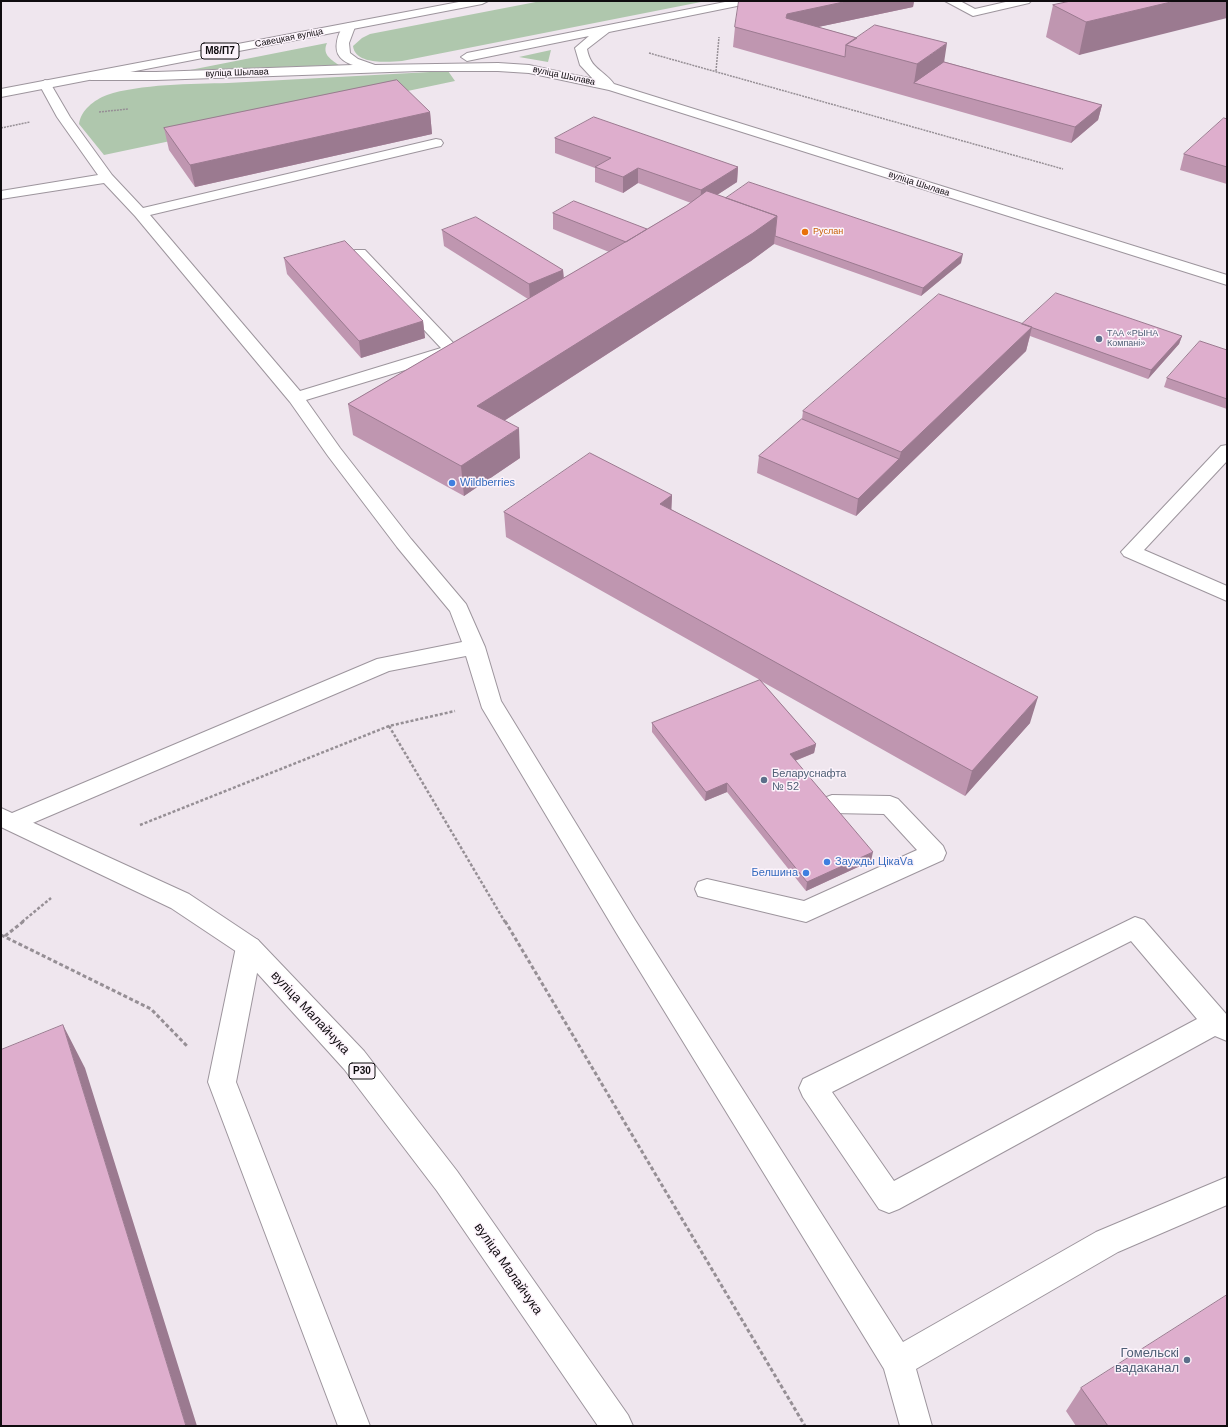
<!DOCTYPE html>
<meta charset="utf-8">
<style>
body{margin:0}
#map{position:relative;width:1228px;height:1427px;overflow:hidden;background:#efe6ee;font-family:Helvetica,sans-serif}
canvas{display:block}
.frame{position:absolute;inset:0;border:2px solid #0f0c0f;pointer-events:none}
</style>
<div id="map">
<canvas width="1228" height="1427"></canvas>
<div class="frame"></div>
</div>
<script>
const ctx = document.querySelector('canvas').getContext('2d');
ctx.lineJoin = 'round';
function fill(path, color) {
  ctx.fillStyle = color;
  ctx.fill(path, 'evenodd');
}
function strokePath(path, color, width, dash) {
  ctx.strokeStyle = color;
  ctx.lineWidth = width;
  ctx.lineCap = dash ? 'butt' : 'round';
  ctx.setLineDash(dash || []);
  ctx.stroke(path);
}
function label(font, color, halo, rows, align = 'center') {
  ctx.font = font + ' Helvetica,sans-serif';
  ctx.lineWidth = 3;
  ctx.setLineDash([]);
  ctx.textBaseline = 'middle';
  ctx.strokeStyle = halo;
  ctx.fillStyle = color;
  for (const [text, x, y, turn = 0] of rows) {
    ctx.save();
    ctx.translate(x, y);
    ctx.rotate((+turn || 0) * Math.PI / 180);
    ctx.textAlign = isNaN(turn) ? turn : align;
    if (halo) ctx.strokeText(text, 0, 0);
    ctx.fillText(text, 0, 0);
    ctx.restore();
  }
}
fill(new Path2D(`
 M541 1H706L402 61C388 62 355 65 353 46L362 38 370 34Z
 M327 43C322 54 330 59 339 65L190 70Z
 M551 50 548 62 519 57Z
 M448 71 455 81 104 155 79 124C81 110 94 100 107 95 139 84 193 84 228 83 301 79 375 75 448 71Z`), '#afc7ad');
const minor = new Path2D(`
 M730 1H753L747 4 609 32 587 49C591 70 603 69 614 84L1227 275V285L609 90 529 73 498 71H419L156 80H91L85 76 91 72H156L353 65C347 63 341 60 338 54 334 45 339 26 349 23L355 27 349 43 350 53 358 59 375 65 498 63 529 65 593 79 580 65 575 48 589 36 467 61 461 57 467 53Z
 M945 1H960L975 9 1010 1H1031L1029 3 973 16Z
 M45 80 49 81 70 117 112 175 143 208 436 139 441 140 443 143 441 146 436 147 150 215 300 391 441 348 355 256 352 253 355 250H365L460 350 458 354 306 400 340 448 411 539 466 604 485 647 501 701 635 920 903 1342 1096 1232 1227 1177V1205L1118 1252 916 1369 932 1426H900L884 1369 617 934 482 708 466 656 389 671 21 828 13 831 5 828 1 822 5 816 377 659 462 642 450 611 397 547 328 456 290 402 135 216 104 183 1 199V191L98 175 57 117 39 84Z
 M1227 445V461L1144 550 1227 586V601L1124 556 1121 552 1221 446Z
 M832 795 890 796 898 799 943 846 946 853 943 860 806 922 698 896 695 889 698 882 707 879 804 901 917 850 884 814 832 813 824 810 820 804 824 798Z
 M1135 917 1144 920 1227 1015V1041L1215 1036 899 1209 889 1213 879 1209 803 1097 799 1088 803 1079ZM1131 941 1197 1019 894 1181 832 1092Z
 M249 936 258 940 262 947 236 1082 370 1426H338L208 1082 236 947 240 940Z`);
const major = new Path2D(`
 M464 1H488L482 4 1 97V89Z
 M1 808 189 894 258 940 364 1051 457 1171 628 1415 633 1426H598L437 1191 344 1069 240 954 171 908 1 827Z`);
strokePath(minor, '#9d959d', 2);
strokePath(major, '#9d959d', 2);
strokePath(new Path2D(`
 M649 53 1063 169
 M716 71 719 37
 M99 112 128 109
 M1 128 30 122`), '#968f95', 1.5, [2, 1]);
strokePath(new Path2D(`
 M389 726 505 922
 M140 825 389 726 455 711
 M22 922 51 898`), '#968f95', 2.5, [3, 2]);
strokePath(new Path2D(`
 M505 921 805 1426
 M1 935 151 1009 187 1046
 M5 936 24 921`), '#968f95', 3, [4, 2.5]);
fill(minor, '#fff');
fill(major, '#fff');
fill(new Path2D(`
 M741 1H914L913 7 818 27 1102 105 1098 120 1071 143 733 47 735 27Z
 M1227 1 1079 55 1046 37 1053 5Z
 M430 112 432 134 195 187 169 150 164 128Z
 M1227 119V184L1180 170 1184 154Z
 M555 138 738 167 737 182 717 195 726 198 961 263 921 296 774 244 751 261 504 421 520 458 464 496 353 435 348 404 528 299 444 246 442 230 563 270 564 278 609 252 553 229V213L647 229 691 203 638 183 623 193 595 182V168L555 153Z
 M284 258 423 321 425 338 361 358 287 274Z
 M1022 324 1182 336 1179 344 1148 379 1030 336 1026 351 856 516 757 473 759 456 802 419 803 411Z
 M1227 350V409L1164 387 1167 378Z
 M672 495 671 509 1030 723 965 796 761 681 816 744 814 753 795 761 871 861 806 891 727 792 705 801 652 732V723L760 680 506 537 504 512Z
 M1081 1388 1227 1426H1076L1066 1411Z`), '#bf96b0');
fill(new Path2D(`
 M848 1H914L913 7 785 34 787 14Z
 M1175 1H1227V18L1079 55 1086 22Z
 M947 43 942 76 914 83 917 64Z
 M1102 105 1098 120 1071 143 1075 127Z
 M430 112 432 134 195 187 190 165Z
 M738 167 737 182 700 206 701 190Z
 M638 168V183L623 193V177Z
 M777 216 774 244 751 261 479 437 477 406Z
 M963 254 961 263 921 296 923 288Z
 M563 270 564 286 530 301 529 284Z
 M423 321 425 338 361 358 359 341Z
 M1032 327 1026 351 856 516 858 499 899 459 901 452Z
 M1182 336 1179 344 1148 379 1151 370Z
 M519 428 520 458 464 496 461 466Z
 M672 495 671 520 660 504Z
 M1038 697 1030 723 965 796 972 771Z
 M816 744 814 753 789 763 790 754Z
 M727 783V792L705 801 706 792Z
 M873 852 871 861 806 891 807 882Z
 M63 1025 85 1068 197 1426H186Z`), '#9b7a90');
const building = new Path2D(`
 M739 1H848L787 14 786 18 857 38 846 45 845 57 735 27Z
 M1071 1H1175L1086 22 1053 5Z
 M875 25 947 43 917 64 846 45Z
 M944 62 1102 105 1075 127 914 83Z
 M397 80 430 112 190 165 164 128Z
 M594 117 738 167 701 190 638 168 623 177 595 167 611 158 555 138Z
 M1224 118 1227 119V167L1184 154Z
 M749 182 963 254 923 288 775 236 777 216 726 198Z
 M707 191 777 216 753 233 477 406 519 428 461 466 348 404 639 234 686 206Z
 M574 201 647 229 626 242 553 213Z
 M476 217 563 270 529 284 442 230Z
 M345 241 423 321 359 341 284 258Z
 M1056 293 1182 336 1151 370 1022 324Z
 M939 294 1032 327 901 452 803 411Z
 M1200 341 1227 350V399L1167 378Z
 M802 419 899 459 858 499 759 456Z
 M590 453 672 495 660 504 1038 697 972 771 504 512Z
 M760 680 816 744 790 754 873 852 807 882 727 783 706 792 652 723Z
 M63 1025 186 1426H1V1050Z
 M1227 1295V1426H1108L1081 1388Z`);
fill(building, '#deaecd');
strokePath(building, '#9b7a90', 1);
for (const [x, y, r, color] of [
 [805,232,4,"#e8710a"],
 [1099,339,4,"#5c6f8a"],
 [452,483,4,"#3f7fe0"],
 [764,780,4,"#5c6f8a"],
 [827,862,4,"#3f7fe0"],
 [806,873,4,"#3f7fe0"],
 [1187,1360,4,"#5c6f8a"]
]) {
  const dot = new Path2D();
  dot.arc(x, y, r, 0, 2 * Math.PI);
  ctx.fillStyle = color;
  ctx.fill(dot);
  strokePath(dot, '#fcf3fb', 1.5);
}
label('9px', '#0f0c0f', '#fcf3fb', [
 ["Савецкая вуліца",289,38,-11],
 ["вуліца Шылава",237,73,-2],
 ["вуліца Шылава",564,76,12],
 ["вуліца Шылава",919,184,18]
]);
label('9px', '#c56008', '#fcf3fb', [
 ["Руслан",813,232]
], 'left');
label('9px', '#4e5e75', '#fcf3fb', [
 ["ТАА «РЫНА",1107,334],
 ["Компані»",1107,344]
], 'left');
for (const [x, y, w] of [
 [220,51,38],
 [362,1071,26]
]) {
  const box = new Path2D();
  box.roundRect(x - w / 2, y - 8, w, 16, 3);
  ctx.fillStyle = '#fcf3fb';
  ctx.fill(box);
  strokePath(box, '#0f0c0f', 1);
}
label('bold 10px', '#0f0c0f', null, [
 ["М8/П7",220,51],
 ["Р30",362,1071]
]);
label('11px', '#366cbe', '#fcf3fb', [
 ["Wildberries",460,483],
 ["Заужды ЦікаVа",835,862],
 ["Белшина",798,873,"right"]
], 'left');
label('11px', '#4e5e75', '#fcf3fb', [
 ["Беларуснафта",772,774],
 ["№ 52",772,787]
], 'left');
label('13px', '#0f0c0f', '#fcf3fb', [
 ["вуліца Малайчука",310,1013,47],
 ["вуліца Малайчука",508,1269,55]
]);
label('13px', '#4e5e75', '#fcf3fb', [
 ["Гомельскі",1179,1353],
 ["вадаканал",1179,1368]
], 'right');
</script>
